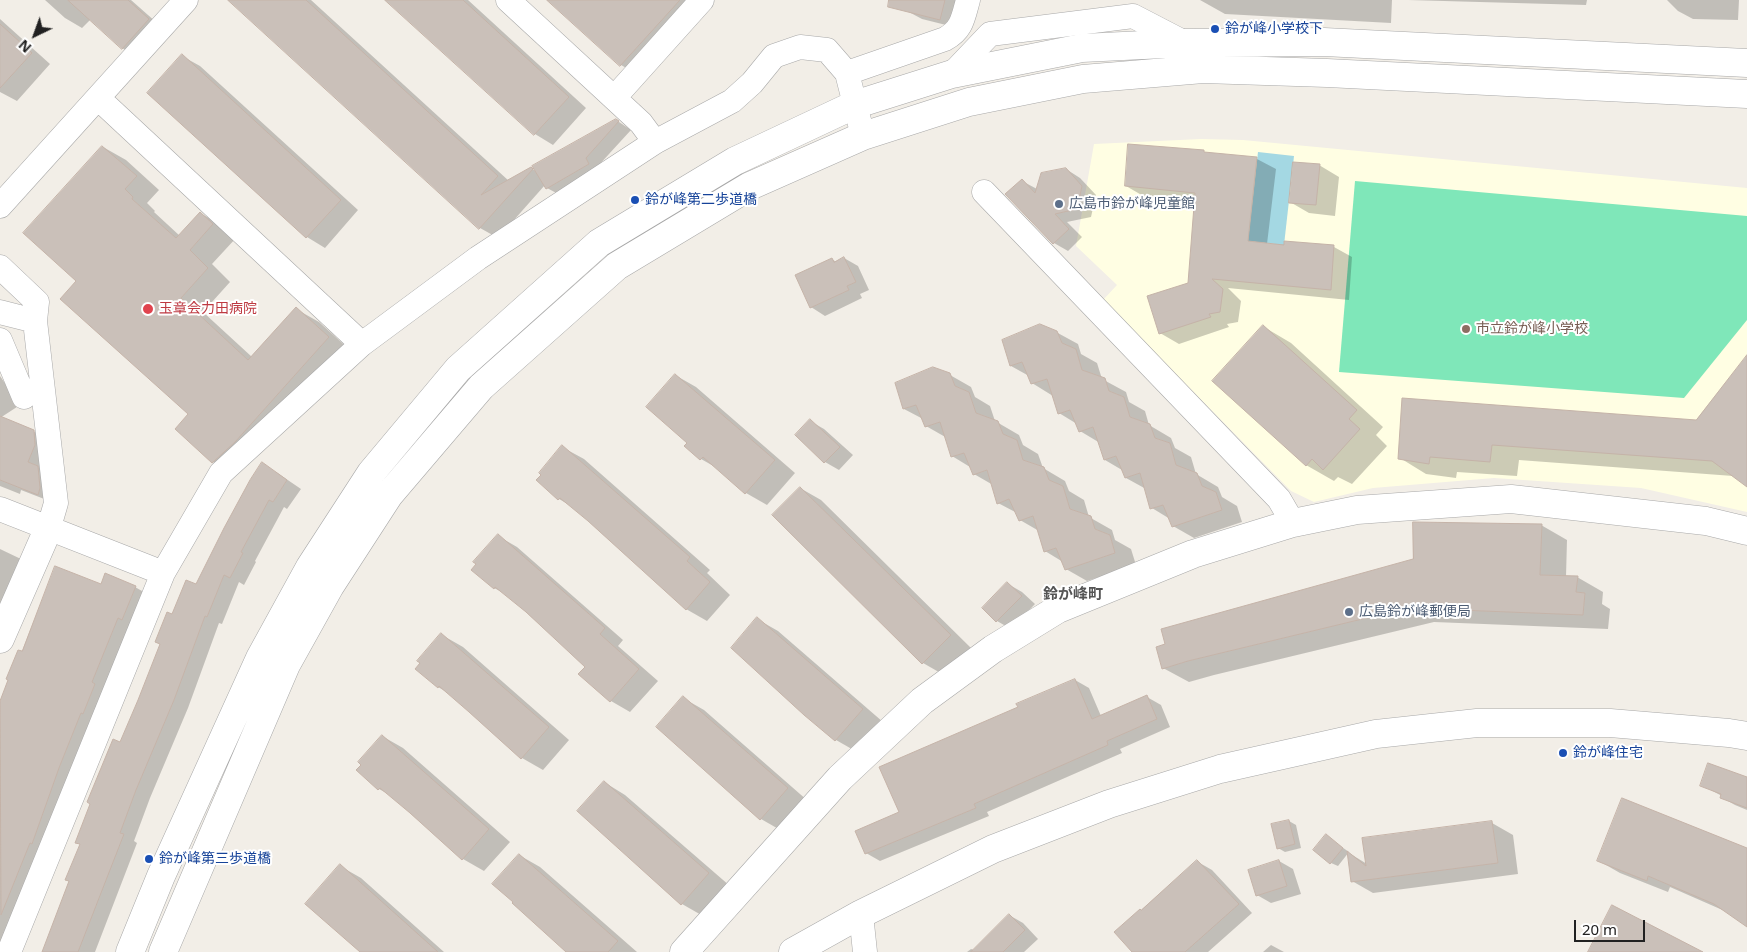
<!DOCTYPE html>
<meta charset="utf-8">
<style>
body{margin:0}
#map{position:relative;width:1747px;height:952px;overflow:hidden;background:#f2eee7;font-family:"Noto Sans",sans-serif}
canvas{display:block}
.north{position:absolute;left:10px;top:10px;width:50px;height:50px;-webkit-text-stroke:4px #fff;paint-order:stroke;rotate:222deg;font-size:14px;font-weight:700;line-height:20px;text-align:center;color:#212121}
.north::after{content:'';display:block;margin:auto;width:18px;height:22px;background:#212121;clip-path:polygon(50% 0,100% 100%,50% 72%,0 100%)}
.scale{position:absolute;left:1574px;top:920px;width:71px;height:22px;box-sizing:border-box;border:2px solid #212121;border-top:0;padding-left:6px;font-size:15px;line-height:18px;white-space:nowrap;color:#212121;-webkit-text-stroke:4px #fff;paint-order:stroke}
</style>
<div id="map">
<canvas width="1747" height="952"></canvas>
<div class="north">N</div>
<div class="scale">20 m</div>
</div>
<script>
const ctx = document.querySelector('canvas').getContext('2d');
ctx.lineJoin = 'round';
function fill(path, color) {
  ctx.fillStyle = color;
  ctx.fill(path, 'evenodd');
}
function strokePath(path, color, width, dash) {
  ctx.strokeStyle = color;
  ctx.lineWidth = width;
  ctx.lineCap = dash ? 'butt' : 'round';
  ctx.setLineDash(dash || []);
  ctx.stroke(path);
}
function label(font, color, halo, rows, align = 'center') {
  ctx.font = font + ' "Noto Sans","Noto Sans JP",sans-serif';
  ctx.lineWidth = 4;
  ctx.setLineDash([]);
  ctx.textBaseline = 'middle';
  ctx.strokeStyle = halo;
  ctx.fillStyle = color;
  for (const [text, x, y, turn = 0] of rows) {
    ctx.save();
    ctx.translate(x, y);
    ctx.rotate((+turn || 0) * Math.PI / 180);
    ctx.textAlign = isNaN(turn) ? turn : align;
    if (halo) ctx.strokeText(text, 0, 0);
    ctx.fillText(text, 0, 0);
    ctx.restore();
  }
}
fill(new Path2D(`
 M1201 139 1243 140 1747 188V512L1641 488 1494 478 1373 488 1314 502 1291 491 1103 300 1117 285 1076 246 1094 144Z`), '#fffee3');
fill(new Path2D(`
 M1355 181 1747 216V320L1684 398 1339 372Z`), '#7fe7b9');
fill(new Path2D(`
 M1258 152 1294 156 1284 245 1248 241Z`), '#a4d8e3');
fill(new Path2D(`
 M45 0H131L165 30 139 58 122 48 91 19 82 28 65 18Z
 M233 0H311L509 181 531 168 537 172 616 120 631 130 598 166 560 195 547 188 545 185 498 238 480 228 232 1Z
 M388 0H468L586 108 553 145 535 134Z
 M549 0H703L635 73 621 65Z
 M910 0H958L954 27 922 19 907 11Z
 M1200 0H1392L1391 23 1225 14Z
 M1408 0H1587L1586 5Z
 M1667 0H1739L1738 20 1693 19 1678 11Z
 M0 19 50 64 17 101 0 92Z
 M182 56 200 66 358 210 325 248 307 237 148 93Z
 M103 147 126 160 159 190 147 203 155 211 154 212 180 236 200 213 223 226 236 238 212 264 230 282 203 312 252 357 296 309 319 322 351 351 236 475 213 462 189 414 78 281Z
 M1203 151 1207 154 1257 159 1276 169 1267 244 1334 247 1352 257 1349 300 1228 288 1241 301 1238 322 1227 324 1229 327 1179 344 1160 333 1189 284 1196 201 1145 197 1126 186Z
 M1319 165 1339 177 1335 216 1309 213 1290 202Z
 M1066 169 1080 178 1096 195 1091 217 1067 222 1082 237 1068 251 1054 243 1022 181 1037 189Z
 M844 258 858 266 869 290 860 294 862 298 825 316 811 307 832 259 836 262Z
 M1264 327 1291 343 1383 427 1376 435 1387 446 1352 484 1338 477 1334 481 1306 465Z
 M1056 332 1078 344 1081 354 1097 363 1102 379 1126 392 1129 402 1145 411 1149 425 1171 438 1175 448 1191 457 1196 474 1218 487 1222 497 1237 506 1242 522 1194 538 1173 526 1170 519 1152 508 1146 489 1126 478 1122 470 1105 460 1100 443 1080 431 1077 424 1059 413 1053 396 1032 383 1029 376 1011 366Z
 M1747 357V486L1733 476 1519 460 1517 476 1457 472 1456 478 1426 474 1400 458 1403 399 1697 421Z
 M675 375 696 387 795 473 767 505 746 493 717 468 701 459 686 446 689 443Z
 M950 375 971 387 975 397 990 406 995 421 1019 435 1023 445 1038 454 1043 468 1065 481 1069 491 1084 500 1089 517 1112 530 1115 540 1131 549 1136 565 1087 581 1066 569 1063 562 1045 551 1039 531 1020 520 1017 513 998 503 993 485 974 474 970 467 952 456 947 438 926 426 923 419 904 409 897 384Z
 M0 376 20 405 0 418Z
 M0 418 33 431 48 439 52 502 21 490 20 494 0 486Z
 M810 421 824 429 853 455 839 470 825 462 797 435Z
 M562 447 584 459 710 570 707 573 730 595 707 621 686 609 573 507 559 499 538 480Z
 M276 472 301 489 287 509 284 507 255 561 256 562 244 585 239 582 222 624 219 623 188 708 150 798 134 841 137 843 95 952H43L70 881 81 845 77 842 121 743 173 616 197 586Z
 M800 488 821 500 971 648 944 675 923 663 774 515Z
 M1541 525 1567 540 1566 577H1577L1603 592 1602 604 1610 609 1608 629 1434 622 1214 675 1189 682 1163 668Z
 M498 536 517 547 623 640 618 646 658 681 630 712 611 701 580 674 586 666 506 594 494 588Z
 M0 549 23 560 0 614Z
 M1008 584 1022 592 1035 604 1011 629 997 621Z
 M101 586 135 587 149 595 0 952V704L23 653Z
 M757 619 778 631 883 722 857 752 836 740Z
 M442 635 463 647 569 740 543 770 522 758 450 694 438 687Z
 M1075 680 1089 688 1101 716 1147 697 1161 705 1170 727 1120 749 1122 753 987 812 989 816 880 861 866 853 1019 708Z
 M683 698 704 710 808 801 782 831 761 819Z
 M382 736 403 748 510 842 484 871 463 859 390 795 379 789Z
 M1747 778V810L1735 805 1721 797 1722 796 1701 785Z
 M604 782 625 795 730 886 703 916 682 904 579 811Z
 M1289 821 1296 825 1301 848 1285 852 1278 848Z
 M1492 823 1513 835 1518 874 1373 893 1352 881 1349 853 1367 864Z
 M1326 836 1349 852 1338 866 1331 863Z
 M1747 849V925L1727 912 1670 887 1668 892 1620 873 1599 861Z
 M519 855 540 867 637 952H569Z
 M1279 861 1293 869 1301 894 1271 903 1257 895Z
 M1198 862 1212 870 1252 913 1208 952H1134L1142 911Z
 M340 866 361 878 444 952H362Z
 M1009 915 1023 923 1038 939 1024 952H967L971 949 974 950Z
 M1271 945 1284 952H1263Z`), '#0003');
const building = new Path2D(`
 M68 0H128L149 19 122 49Z
 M228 0H306L498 176 481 195 531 167 533 169 479 229Z
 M385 0H463L569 97 534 135Z
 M547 0H680L620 66Z
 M889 0H945L940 20 888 7Z
 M0 24 32 53 0 88Z
 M182 54 341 200 306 238 147 93Z
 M616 119 619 121 586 158 589 164 546 189 532 166Z
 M1128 144 1204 150V152L1257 157 1248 241 1284 245V241L1334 245 1331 290 1212 279 1223 289 1220 312 1209 314 1211 317 1159 334 1147 296 1188 283 1195 193 1125 186Z
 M102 146 137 176 125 189 133 197 132 199 176 238 200 212 213 224 190 250 208 268 181 298 248 360 296 307 329 337 235 442 212 463 175 429 188 414 60 299 76 281 23 233Z
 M1293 162 1320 164 1316 205 1289 203Z
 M1066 168 1082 186 1077 209 1055 214 1069 229 1053 244 1005 194 1022 179 1035 193 1041 173Z
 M844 257 856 282 847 286 849 290 810 308 795 275 832 258 834 262Z
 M1040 324 1057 331 1062 343 1076 349 1082 370 1105 378 1109 391 1124 397 1130 417 1150 424 1155 438 1170 443 1176 465 1197 473 1202 486 1216 492 1222 510 1172 527 1163 505 1150 509 1140 473 1125 478 1116 456 1104 460 1093 427 1079 432 1070 410 1058 414 1047 379 1031 384 1022 362 1010 366 1002 340Z
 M1263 325 1357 410 1349 419 1360 429 1323 470 1312 459 1306 466 1212 381Z
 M1747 355V487L1712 461 1492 445 1490 462 1430 457 1429 464 1398 459 1402 398 1696 420Z
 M933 367 950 373 955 386 969 392 976 413 998 421 1003 434 1017 440 1023 460 1044 467 1049 480 1063 486 1070 509 1091 516 1095 529 1110 535 1115 553 1065 570 1056 548 1044 552 1033 516 1019 521 1009 499 997 504 987 470 973 475 964 453 951 457 940 422 925 427 916 405 903 409 895 383Z
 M675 374 775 460 745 494 703 457 700 460 684 446 687 443 646 407Z
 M0 416 34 430 35 445 28 462 38 466 40 488 38 495 0 480Z
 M810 419 840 447 824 463 795 435Z
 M562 445 690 557 687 561 710 582 686 610 588 521 560 498 558 500 536 480 541 475 539 473Z
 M262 462 287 480 273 502 269 500 241 552 243 553 230 578 224 575 207 617 205 616 174 700 136 790 120 833 124 834 78 952H42L69 881 65 880 80 844 75 843 90 804 87 802 113 739 120 742 138 700 160 644 155 642 167 612 172 614 186 580 196 584 224 528 250 480Z
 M800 487 951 635 922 664 772 515Z
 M1413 522 1542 524 1540 575 1578 576 1576 592 1585 593 1583 615 1408 608 1188 661 1162 669 1156 647 1165 644 1161 629 1413 559Z
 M498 534 605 628 600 634 639 669 610 702 578 674 585 667 526 612 495 587 494 589 471 570 476 564 473 562Z
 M55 566 101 584 105 573 136 586 122 620 118 618 92 682 95 684 83 714 81 713 59 768 32 844 30 843 1 915 0 701 8 680 6 679 18 650 22 651Z
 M1007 582 1022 596 996 622 982 608Z
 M757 617 863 709 835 741 804 715 731 648Z
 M441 633 549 727 521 759 469 712 439 686 438 688 415 669 420 663 417 661Z
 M1075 679 1092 719 1147 695 1157 719 1107 741 1108 745 974 804 976 808 865 854 855 831 899 812 879 767 1018 707 1016 704Z
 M683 696 788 788 760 820 656 727Z
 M382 735 489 829 462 860 410 813 380 788 378 790 356 770 361 765 358 762Z
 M1708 763 1747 777V808L1720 798 1721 794 1700 786Z
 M604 781 709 873 681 905 577 811Z
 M1622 798 1747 848V927L1714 904 1648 876 1647 881 1597 861Z
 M1289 820 1295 844 1277 849 1271 824Z
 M1492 821 1498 863 1351 882 1347 851 1366 866 1362 838Z
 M1326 834 1343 848 1330 864 1313 850Z
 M519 854 618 941 608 952H566L512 903 513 902 492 884Z
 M1197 860 1239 904 1185 952H1132L1114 932 1140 909 1141 910Z
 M1279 860 1287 886 1256 896 1248 870Z
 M340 864 438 952H360L305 904Z
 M1612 905 1703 952H1588Z
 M1009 914 1025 930 1003 952H971Z`);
fill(building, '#cac0b9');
strokePath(building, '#c5b3a8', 1);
const minor = new Path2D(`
 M508 0 641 123 655 142
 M847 73 945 39C962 30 963 18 968 0
 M952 74 990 34 1133 16 1185 43
 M98 98 362 344
 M614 98 702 0
 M984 192 1279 499 1293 523
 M0 206 186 0
 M0 267 37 302 35 321 56 503 49 527
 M0 312 35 321
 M0 340 24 397
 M0 509 163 573
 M861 914 865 952
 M9 952 163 573 221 473 362 344 478 258 655 142 732 101 752 83 774 56 800 47 827 50 847 73 863 136`);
const tertiary = new Path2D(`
 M0 639 49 527
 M130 952 161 876 260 658 310 567 371 473 458 369 599 243 735 161 854 105 952 74 1082 48 1185 43 1324 42 1747 63
 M163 952 286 665 330 586 389 495 481 387 617 266 750 186 863 136 969 102 1083 79 1203 69 1327 73 1747 94
 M684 952 840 778 922 701 993 649 1058 609 1193 554 1293 523 1357 510 1511 499 1706 521 1747 531
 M793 952 861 914 993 849 1109 804 1220 769 1376 734 1477 723H1610L1729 733 1747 736`);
strokePath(minor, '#a8a8a8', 25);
strokePath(tertiary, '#a8a8a8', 29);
strokePath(minor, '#fff', 24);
strokePath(tertiary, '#fff', 28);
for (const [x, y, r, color] of [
 [1215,29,5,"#1a4fb4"],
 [635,200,5,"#1a4fb4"],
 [1059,204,5,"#5c6f8a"],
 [148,309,6,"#e0444e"],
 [1466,329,5,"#8d6e63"],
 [1349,612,5,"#5c6f8a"],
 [1563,753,5,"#1a4fb4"],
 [149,859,5,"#1a4fb4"]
]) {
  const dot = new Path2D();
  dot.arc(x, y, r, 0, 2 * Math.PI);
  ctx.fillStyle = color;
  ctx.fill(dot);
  strokePath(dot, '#fff', 2);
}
label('14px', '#164399', '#fff', [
 ["鈴が峰小学校下",1225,29],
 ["鈴が峰第二歩道橋",645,200],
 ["鈴が峰住宅",1573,753],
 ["鈴が峰第三歩道橋",159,859]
], 'left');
label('14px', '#4e5e75', '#fff', [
 ["広島市鈴が峰児童館",1069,204],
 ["広島鈴が峰郵便局",1359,612]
], 'left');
label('14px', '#be3a42', '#fff', [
 ["玉章会力田病院",159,309]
], 'left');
label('14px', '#785e54', '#fff', [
 ["市立鈴が峰小学校",1476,329]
], 'left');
label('bold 15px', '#545454', '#fff', [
 ["鈴が峰町",1073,595]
]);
</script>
